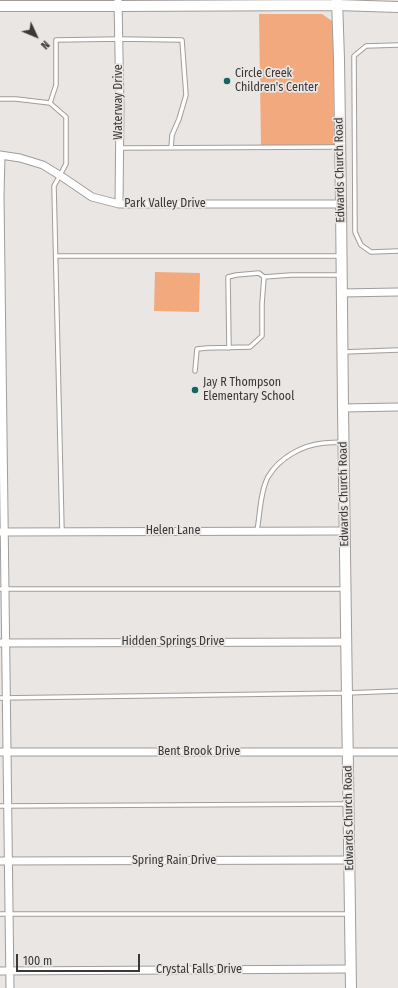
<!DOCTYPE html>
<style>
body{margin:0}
#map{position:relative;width:398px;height:988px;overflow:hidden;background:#e9e6e4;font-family:"Fira Sans Condensed",sans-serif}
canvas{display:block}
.north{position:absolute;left:16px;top:16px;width:40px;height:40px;-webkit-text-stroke:3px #e9e6e4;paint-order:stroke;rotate:134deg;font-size:11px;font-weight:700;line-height:16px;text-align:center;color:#3a3838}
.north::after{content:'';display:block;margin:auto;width:14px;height:18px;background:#3a3838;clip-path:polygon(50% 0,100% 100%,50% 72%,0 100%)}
.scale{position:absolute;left:16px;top:954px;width:124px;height:18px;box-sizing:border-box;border:2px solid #3a3838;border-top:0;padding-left:5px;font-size:12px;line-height:14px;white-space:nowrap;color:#3a3838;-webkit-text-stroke:3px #e9e6e4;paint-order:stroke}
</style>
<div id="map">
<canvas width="398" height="988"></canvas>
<div class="north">N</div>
<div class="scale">100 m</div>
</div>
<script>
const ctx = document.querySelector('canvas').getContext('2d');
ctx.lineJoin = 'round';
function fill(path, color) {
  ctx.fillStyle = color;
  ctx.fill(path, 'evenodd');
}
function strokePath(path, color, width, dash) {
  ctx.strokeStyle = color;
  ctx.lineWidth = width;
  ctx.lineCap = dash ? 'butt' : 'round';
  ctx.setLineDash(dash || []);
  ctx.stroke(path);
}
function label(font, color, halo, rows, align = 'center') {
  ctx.font = font + ' "Fira Sans Condensed",sans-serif';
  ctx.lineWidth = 3.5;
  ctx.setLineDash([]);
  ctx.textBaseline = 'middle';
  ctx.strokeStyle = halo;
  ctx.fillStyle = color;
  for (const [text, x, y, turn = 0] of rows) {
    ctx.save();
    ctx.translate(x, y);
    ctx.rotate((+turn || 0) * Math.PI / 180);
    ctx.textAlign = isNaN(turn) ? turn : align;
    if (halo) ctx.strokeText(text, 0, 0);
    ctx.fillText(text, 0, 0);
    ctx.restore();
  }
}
fill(new Path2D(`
 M259 14H322L332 21 333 25 334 145H261Z
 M155 272 200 273 199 312 154 311Z`), '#f2a97d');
const lane = new Path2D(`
 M398 45 366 46 354 56 355 232 361 245 371 252 398 251
 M0 99H16L50 103 66 117V164L54 186 62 531
 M50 103 56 85V40L119 39 182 40 186 95 179 119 172 135 171 148
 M120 148 339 147
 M56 256H340
 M229 348 228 277 236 275 259 273 264 277
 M343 352 398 350
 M195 371 197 349 207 348 250 347 262 336V304L264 277 291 275H340
 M257 531C260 515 260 492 268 477 279 458 302 445 324 443 330 442 336 443 342 442
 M0 589H345
 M0 698 347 693 398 691
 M0 806 347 804
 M0 914H349`);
const street = new Path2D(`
 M118 0 120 107 119 204
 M0 155 20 158 43 165 64 178 92 197 119 204H341
 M1 155 0 196 10 988
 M341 293 398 292
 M343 408 398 407
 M1 532 345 531
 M0 643 347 642
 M0 752H398
 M0 861 349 860
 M0 971 351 969`);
const secondary = new Path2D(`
 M337 0 339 59 341 204 343 408 351 988
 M0 6H118L337 5 398 7`);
strokePath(lane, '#a09d9b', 5.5);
strokePath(street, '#a09d9b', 9);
strokePath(secondary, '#a09d9b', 12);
strokePath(lane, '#fff', 3.5);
strokePath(street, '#fff', 7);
strokePath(secondary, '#fff', 10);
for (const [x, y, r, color] of [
 [227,81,4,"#166460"],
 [195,390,4,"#166460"]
]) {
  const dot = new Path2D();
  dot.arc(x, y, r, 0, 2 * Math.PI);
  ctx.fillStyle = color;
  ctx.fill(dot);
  strokePath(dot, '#e9e6e4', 1.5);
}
label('12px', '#3a3838', '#e9e6e4', [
 ["Circle Creek",235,74],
 ["Children's Center",235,88],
 ["Jay R Thompson",203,383],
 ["Elementary School",203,397]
], 'left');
label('12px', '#3a3838', '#e9e6e4', [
 ["Waterway Drive",119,102,-90],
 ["Edwards Church Road",340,170,-91],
 ["Park Valley Drive",165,204],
 ["Edwards Church Road",344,494,-91],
 ["Helen Lane",173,531],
 ["Hidden Springs Drive",173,642],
 ["Bent Brook Drive",199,752],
 ["Edwards Church Road",349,818,-91],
 ["Spring Rain Drive",174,861],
 ["Crystal Falls Drive",199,970]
]);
</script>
